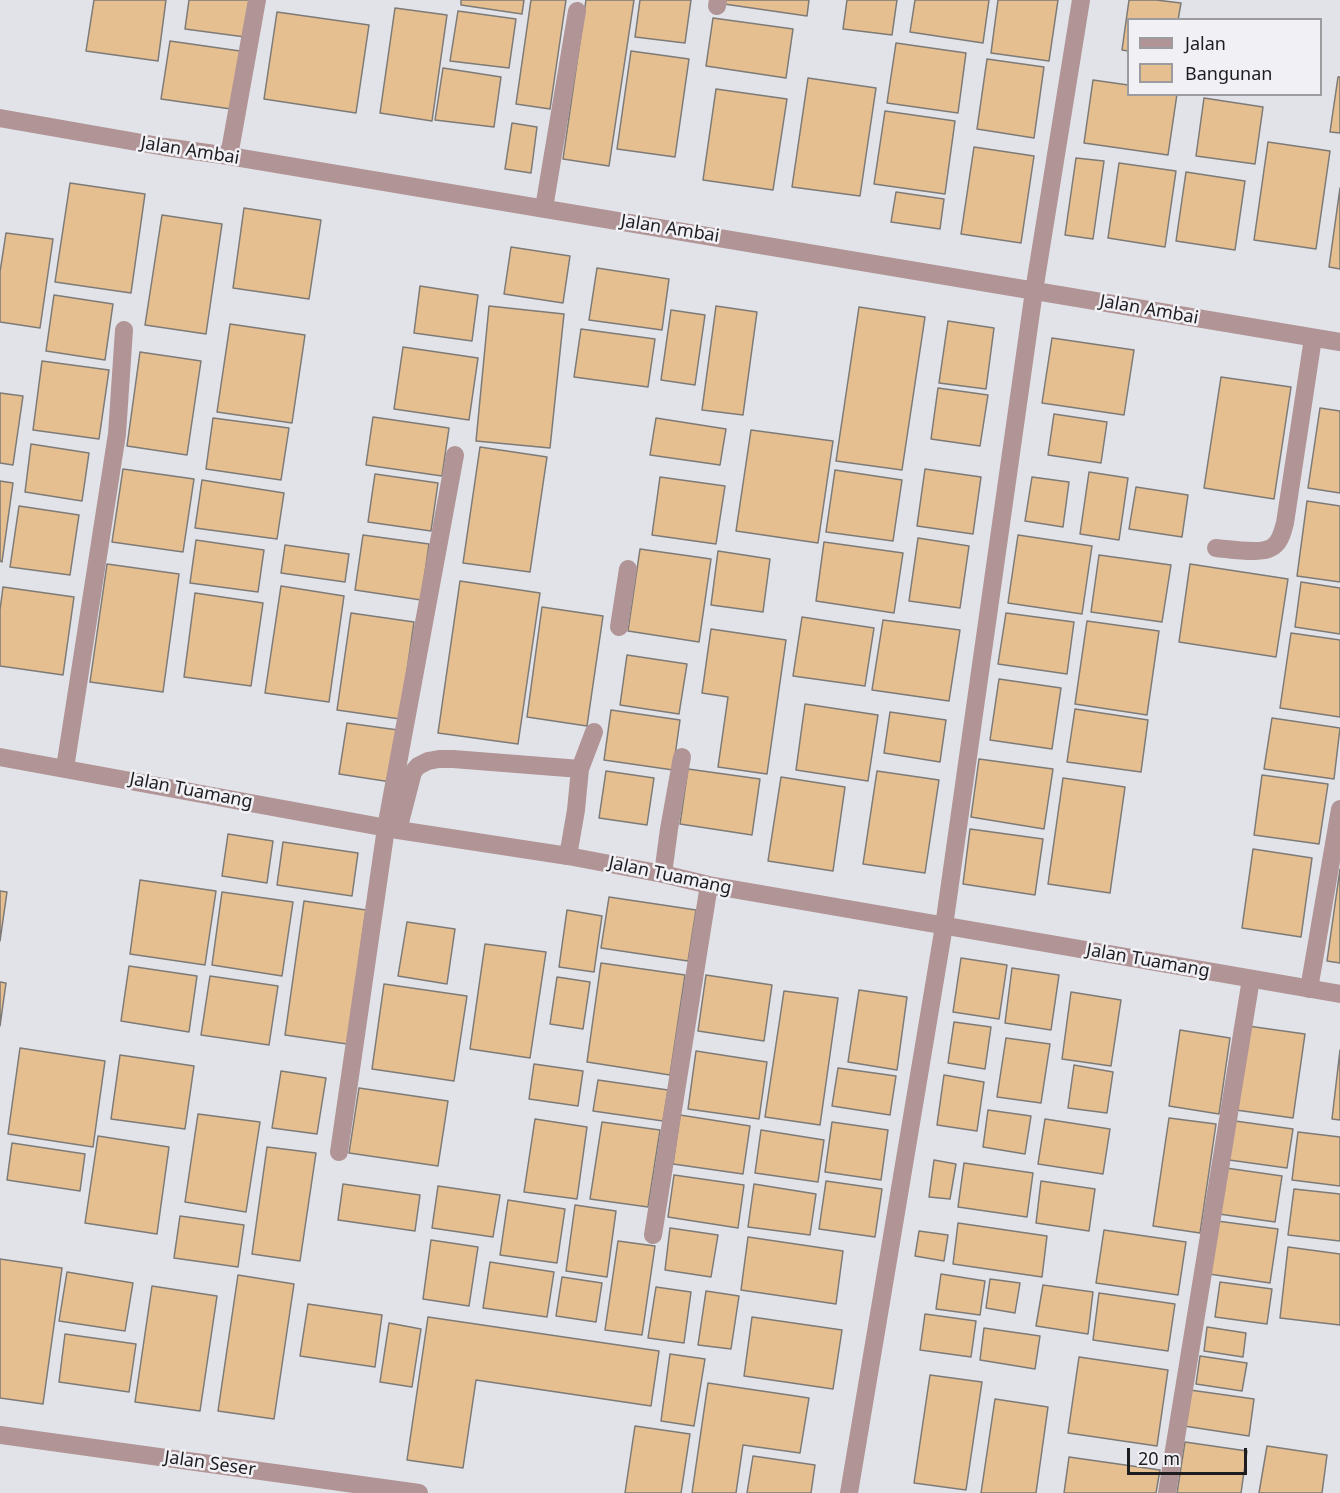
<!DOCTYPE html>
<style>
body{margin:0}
#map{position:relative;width:1340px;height:1493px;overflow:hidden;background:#e2e3e8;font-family:"Noto Sans",sans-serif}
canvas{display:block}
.legend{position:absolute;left:1127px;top:18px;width:195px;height:78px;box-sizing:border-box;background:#f0f0f5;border:2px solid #9c9c9f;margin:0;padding:8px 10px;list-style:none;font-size:18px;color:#1d1d1f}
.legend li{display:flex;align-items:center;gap:12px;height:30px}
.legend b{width:30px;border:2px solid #9c9c9f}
.scale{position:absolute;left:1127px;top:1448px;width:120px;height:27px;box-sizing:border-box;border:3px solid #1d1d1f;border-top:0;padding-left:8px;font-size:18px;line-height:21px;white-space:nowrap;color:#1d1d1f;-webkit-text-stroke:4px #f0f0f5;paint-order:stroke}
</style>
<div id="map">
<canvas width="1340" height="1493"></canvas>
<ul class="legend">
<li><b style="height:8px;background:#b09496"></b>Jalan</li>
<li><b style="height:16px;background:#e6bf91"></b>Bangunan</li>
</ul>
<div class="scale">20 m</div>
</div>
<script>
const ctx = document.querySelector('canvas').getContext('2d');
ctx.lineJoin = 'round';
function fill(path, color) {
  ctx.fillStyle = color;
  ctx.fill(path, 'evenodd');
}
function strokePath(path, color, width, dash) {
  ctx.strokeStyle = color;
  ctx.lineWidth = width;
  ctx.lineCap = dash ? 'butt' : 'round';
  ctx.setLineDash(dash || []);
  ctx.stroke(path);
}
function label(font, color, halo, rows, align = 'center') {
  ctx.font = font + ' "Noto Sans",sans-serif';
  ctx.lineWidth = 5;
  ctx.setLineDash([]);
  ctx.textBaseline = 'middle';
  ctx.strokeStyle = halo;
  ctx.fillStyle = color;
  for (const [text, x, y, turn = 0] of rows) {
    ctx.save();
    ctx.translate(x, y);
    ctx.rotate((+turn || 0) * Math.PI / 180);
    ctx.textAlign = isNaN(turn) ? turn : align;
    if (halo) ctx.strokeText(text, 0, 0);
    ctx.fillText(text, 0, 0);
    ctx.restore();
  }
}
const building = new Path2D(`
 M94 0H166L158 61 86 51Z
 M189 0H251L245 37 185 29Z
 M461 0H524L522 14 461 5Z
 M531 0H566L550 109 516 104Z
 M586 0H634L609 166 563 159Z
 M640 0H691L685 43 635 37Z
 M725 0H809L807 16 724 4Z
 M847 0H897L892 35 843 29Z
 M915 0H989L983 43 910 32Z
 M998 0H1058L1049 61 991 53Z
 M1129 0H1156L1181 3 1178 20H1128V51L1122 50Z
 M395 8 447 15 432 121 380 113Z
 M458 11 516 19 509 68 450 61Z
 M277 12 369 25 356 113 264 99Z
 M713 18 793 29 786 78 706 66Z
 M170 41 240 51 231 109 161 99Z
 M896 43 966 53 958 113 887 103Z
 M631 51 689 59 675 157 617 149Z
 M987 59 1044 67 1034 138 977 129Z
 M443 68 501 77 494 127 435 120Z
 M1338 77H1340V133L1330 132Z
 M808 78 876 88 860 196 792 187Z
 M1093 80 1128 85V94H1177L1168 155 1084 143Z
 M716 89 787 99 773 190 703 180Z
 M1204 98 1263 107 1255 164 1196 156Z
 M885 111 955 121 945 194 874 184Z
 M512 123 537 127 531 173 505 169Z
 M1268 142 1330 151 1316 249 1254 240Z
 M974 147 1034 156 1021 243 961 234Z
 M1076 158 1104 161 1093 239 1065 235Z
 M1119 163 1176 171 1165 247 1108 238Z
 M1186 172 1245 181 1235 250 1176 241Z
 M70 183 145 194 131 293 55 282Z
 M1340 188V269L1329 267Z
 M896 192 944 199 940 229 891 222Z
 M244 208 321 220 309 299 233 288Z
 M162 215 222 224 206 334 145 325Z
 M6 233 53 239 40 328 0 322V272Z
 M511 247 570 256 563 303 504 294Z
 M597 268 669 279 662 330 589 320Z
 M420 286 478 295 472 341 414 333Z
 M54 295 113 304 105 360 46 351Z
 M489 306 564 314 550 448 476 441Z
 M716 306 757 312 743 415 702 410Z
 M859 307 925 317 902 470 836 461Z
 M671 310 705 315 695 385 661 380Z
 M948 321 994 328 986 389 939 383Z
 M230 324 305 335 292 423 217 412Z
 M581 329 655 339 648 387 574 377Z
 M1052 338 1134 350 1124 415 1042 403Z
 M403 347 478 358 469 420 394 409Z
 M140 352 201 361 187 455 127 446Z
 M42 361 109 370 99 439 33 430Z
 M1221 377 1291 387 1274 499 1204 488Z
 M938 388 988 395 980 446 931 439Z
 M0 393 23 396 13 465 0 463Z
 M1320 408 1340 411V493L1308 488Z
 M1054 414 1107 422 1101 463 1048 455Z
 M373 417 449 428 442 476 366 465Z
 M213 418 289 428 281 480 206 469Z
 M656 418 726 429 720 465 650 455Z
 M751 430 833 441 818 543 736 531Z
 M31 444 89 453 82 501 25 492Z
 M480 447 547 457 530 572 463 563Z
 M123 469 194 479 183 552 112 542Z
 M925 469 981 477 973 534 917 526Z
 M835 470 902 480 893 541 826 532Z
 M1089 472 1128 478 1119 540 1080 534Z
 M375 474 438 483 431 531 368 522Z
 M660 477 725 486 716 544 652 535Z
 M1032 477 1069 482 1063 527 1025 521Z
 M202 480 284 493 277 539 195 528Z
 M0 481 13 483 2 562 0 561Z
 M1136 487 1188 495 1182 537 1129 529Z
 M1307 501 1340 506V582L1297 576Z
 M19 506 79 515 70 575 10 567Z
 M363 535 429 544 421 600 355 590Z
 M1018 535 1092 546 1082 614 1008 603Z
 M918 538 969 546 960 608 909 601Z
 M196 540 264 550 258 592 190 583Z
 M824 542 903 553 894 613 816 601Z
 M285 545 349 554 345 582 281 573Z
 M640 549 711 559 699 642 628 631Z
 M718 551 770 559 763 612 711 605Z
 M1099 555 1171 565 1162 622 1091 612Z
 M107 564 179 574 163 692 90 682Z
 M1190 564 1288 579 1276 657 1179 642Z
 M460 581 540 593 518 744 438 733Z
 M1301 582 1340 588V634L1295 627Z
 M281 586 344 596 329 702 265 693Z
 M3 587 74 597 63 675 0 666V610Z
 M195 593 263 603 251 686 184 677Z
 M542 607 603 616 587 726 527 717Z
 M351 613 414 622 400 719 337 710Z
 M1006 613 1074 622 1067 674 998 664Z
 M802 617 874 628 865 686 793 676Z
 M883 620 960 630 949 701 872 690Z
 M1087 621 1159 631 1147 715 1075 704Z
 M711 629 786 640 767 774 718 767 728 697 702 693Z
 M1291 633 1340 640V717L1280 708Z
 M627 655 687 664 679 714 620 705Z
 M999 679 1061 688 1052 749 990 740Z
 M805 704 878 715 868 781 796 770Z
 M1075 709 1148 720 1141 772 1067 762Z
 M611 710 680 720 673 770 604 760Z
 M890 712 946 720 940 762 884 753Z
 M1272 718 1340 728 1334 779 1264 769Z
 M347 723 398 730 391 782 339 774Z
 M979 759 1053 769 1044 829 971 817Z
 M688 769 760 779 752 835 680 824Z
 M606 771 654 778 647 825 599 818Z
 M877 771 939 780 925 873 863 864Z
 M1262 775 1328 784 1319 844 1254 835Z
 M781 777 845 787 833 871 768 861Z
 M1063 778 1125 787 1110 893 1048 884Z
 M970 829 1043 839 1035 895 963 884Z
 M228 834 273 841 267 883 222 876Z
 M283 842 358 853 352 896 277 885Z
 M1253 849 1312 858 1301 937 1242 928Z
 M1340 869V963L1327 961Z
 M140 880 216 891 205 965 130 954Z
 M0 891 7 892 0 941Z
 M222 892 293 902 282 976 212 965Z
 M609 897 696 910 688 961 601 948Z
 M304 901 366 910 347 1044 285 1035Z
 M567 910 602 916 594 972 559 967Z
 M407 922 455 929 447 984 398 976Z
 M485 944 546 952 530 1058 470 1049Z
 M961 958 1007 965 999 1019 953 1012Z
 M601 963 685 975 670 1075 587 1062Z
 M129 966 197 976 189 1032 121 1021Z
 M1012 968 1059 975 1051 1030 1005 1023Z
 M706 975 772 985 764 1041 698 1031Z
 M210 976 278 986 269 1045 201 1035Z
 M557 977 590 982 583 1029 550 1024Z
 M0 982 6 983 0 1026Z
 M384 984 467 996 454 1081 372 1069Z
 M859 990 907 997 897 1070 848 1062Z
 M784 991 838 998 820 1125 765 1117Z
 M1071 992 1121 1000 1111 1066 1062 1059Z
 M954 1022 991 1027 985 1069 948 1063Z
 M1248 1026 1305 1034 1293 1118 1236 1110Z
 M1180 1030 1230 1038 1219 1114 1169 1106Z
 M1006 1038 1050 1044 1041 1103 997 1097Z
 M20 1048 105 1061 93 1147 8 1134Z
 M1340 1050V1120L1332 1119Z
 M696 1051 767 1062 759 1119 688 1109Z
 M120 1055 194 1066 185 1129 111 1119Z
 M534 1064 583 1071 578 1106 529 1099Z
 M1074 1065 1113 1072 1107 1113 1068 1108Z
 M838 1068 896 1076 890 1115 832 1106Z
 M281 1071 326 1078 317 1134 272 1128Z
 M944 1075 984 1082 977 1131 937 1125Z
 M598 1080 668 1090 663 1121 593 1111Z
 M359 1088 448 1101 438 1166 349 1153Z
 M988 1110 1031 1116 1025 1154 983 1147Z
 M198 1114 260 1122 246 1212 185 1202Z
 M680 1115 750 1126 743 1174 673 1164Z
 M1169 1118 1216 1124 1200 1233 1153 1226Z
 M535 1119 587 1127 577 1199 524 1192Z
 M1045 1119 1110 1129 1103 1174 1038 1164Z
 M1235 1121 1293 1129 1287 1168 1229 1160Z
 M602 1122 660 1130 648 1207 590 1199Z
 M832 1122 888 1130 881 1180 825 1172Z
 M761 1130 824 1140 818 1182 755 1173Z
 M1298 1132 1340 1137V1186L1292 1180Z
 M98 1136 169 1147 157 1234 85 1223Z
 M12 1143 85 1154 80 1191 7 1180Z
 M267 1147 316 1153 300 1261 252 1254Z
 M934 1160 956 1164 950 1199 929 1197Z
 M964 1163 1033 1173 1027 1217 958 1207Z
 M1226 1168 1282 1176 1275 1222 1219 1214Z
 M674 1175 744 1185 738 1228 668 1217Z
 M826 1181 882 1189 875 1237 819 1229Z
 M1041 1181 1095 1189 1089 1231 1036 1223Z
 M343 1184 420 1195 415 1231 338 1220Z
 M754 1184 816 1194 810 1235 748 1227Z
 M438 1186 500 1195 493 1237 432 1228Z
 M1294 1189 1340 1194V1241L1288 1235Z
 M508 1200 565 1209 557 1263 500 1255Z
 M575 1205 616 1211 607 1277 566 1271Z
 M180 1216 244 1225 238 1267 174 1258Z
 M1217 1221 1278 1229 1270 1283 1209 1274Z
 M958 1223 1047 1236 1042 1277 953 1264Z
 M670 1228 718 1235 711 1277 665 1270Z
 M1104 1230 1186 1242 1178 1295 1096 1283Z
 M919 1231 948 1235 944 1261 915 1256Z
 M748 1237 843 1251 836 1304 741 1290Z
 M431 1240 478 1247 469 1306 423 1299Z
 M618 1241 655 1246 642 1335 605 1330Z
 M1288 1247 1340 1254V1325L1280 1318Z
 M0 1259 62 1268 43 1404 0 1398Z
 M490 1262 554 1272 547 1317 483 1308Z
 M67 1272 133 1283 125 1331 59 1321Z
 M941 1274 985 1281 980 1315 936 1309Z
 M238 1275 294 1284 274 1419 218 1411Z
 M562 1277 602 1283 596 1322 556 1316Z
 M990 1279 1020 1283 1015 1313 986 1308Z
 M1220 1282 1272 1289 1267 1324 1215 1317Z
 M1043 1285 1093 1292 1088 1334 1036 1326Z
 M152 1286 217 1296 200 1411 135 1402Z
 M656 1287 691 1292 684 1343 648 1338Z
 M706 1291 739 1296 731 1349 698 1345Z
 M1099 1293 1175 1304 1168 1351 1093 1340Z
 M308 1304 382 1315 375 1367 300 1356Z
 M925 1314 976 1321 971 1357 920 1350Z
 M428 1317 659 1351 651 1406 476 1380 463 1468 407 1460Z
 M752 1317 842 1330 833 1389 744 1376Z
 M389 1323 421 1329 412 1387 380 1382Z
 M1207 1327 1246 1333 1243 1357 1204 1351Z
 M984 1328 1040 1336 1035 1369 980 1360Z
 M65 1334 136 1344 129 1392 59 1382Z
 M670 1354 705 1359 694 1426 661 1421Z
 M1200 1356 1247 1363 1242 1391 1196 1384Z
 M1079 1357 1168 1370 1157 1446 1068 1433Z
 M930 1375 982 1382 966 1490 914 1483Z
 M708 1383 809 1398 800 1453 743 1445 736 1493H692Z
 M1190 1390 1254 1399 1249 1436 1184 1426Z
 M995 1399 1048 1407 1036 1493H981Z
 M635 1426 690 1434 681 1493H625Z
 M1185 1442 1247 1451 1241 1493H1177Z
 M1267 1446 1327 1455 1322 1493H1259Z
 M753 1456 815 1465 811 1493H747Z
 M1069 1457 1160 1470 1156 1493H1064Z`);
fill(building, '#e6bf91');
strokePath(building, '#7d7a77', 1.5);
strokePath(new Path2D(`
 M1216 548C1230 549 1265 556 1275 545 1281 540 1283 530 1285 523L1313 338
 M619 627 628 569
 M398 830 413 772 418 766 428 761 439 759H453L580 769
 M568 856 576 810 580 769 594 732
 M663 874 669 829 682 757`), '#b09496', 18);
strokePath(new Path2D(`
 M717 6 718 0
 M0 118 165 147 229 156 1340 342
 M229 156 257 0
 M544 208 577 11
 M0 757 398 830 568 856 663 874 709 885 1340 994
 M65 768 117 434 124 330
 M1309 989 1340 809
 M339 1152 386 828 455 455
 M653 1235 709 885
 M0 1435 419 1493
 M849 1493 944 926 1034 291 1081 0
 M1167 1493 1251 979`), '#b09496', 18);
label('18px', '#1d1d1f', '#f0f0f5', [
 ["Jalan Ambai",190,151,9],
 ["Jalan Ambai",670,229,9],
 ["Jalan Ambai",1149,310,10],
 ["Jalan Tuamang",191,791,11],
 ["Jalan Tuamang",670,876,12],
 ["Jalan Tuamang",1148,961,10],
 ["Jalan Seser",210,1464,8]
]);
</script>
